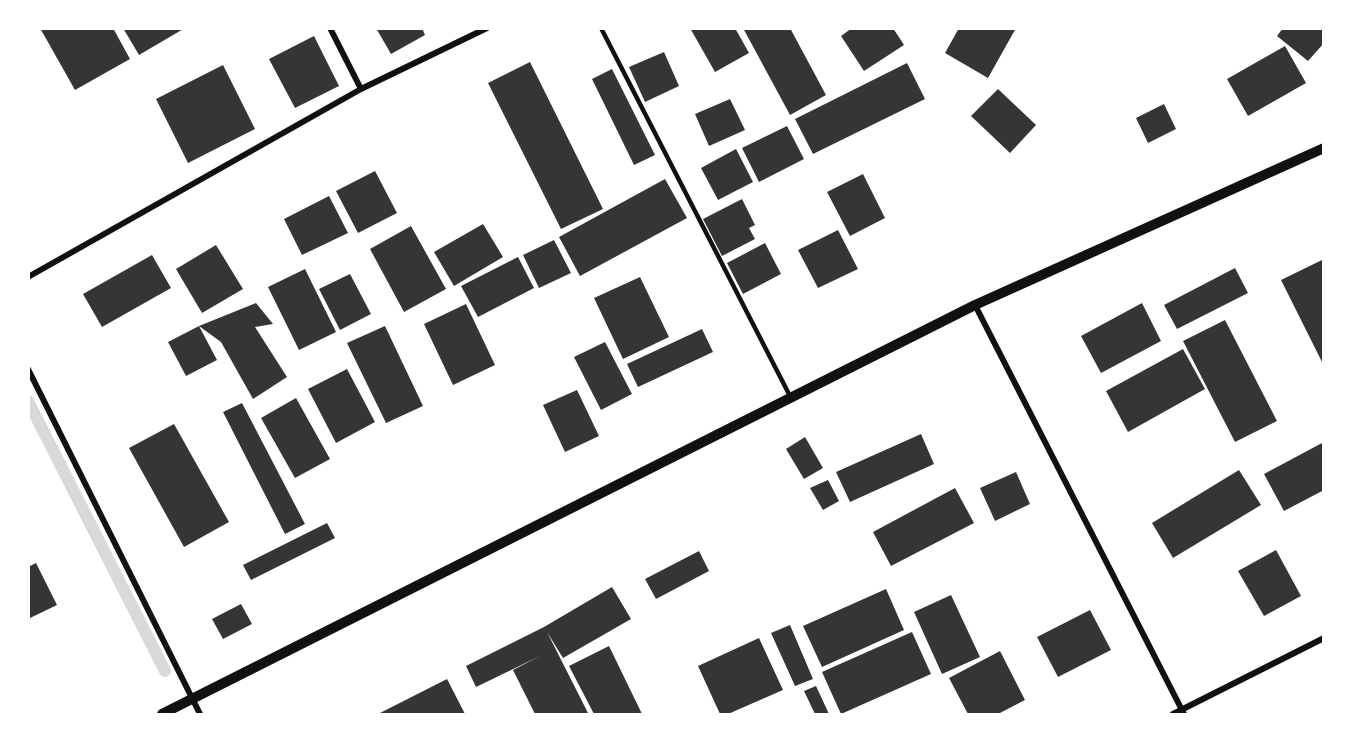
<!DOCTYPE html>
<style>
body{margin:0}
#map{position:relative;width:1352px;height:743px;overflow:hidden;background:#fff;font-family:"IBM Plex Sans",sans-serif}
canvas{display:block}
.frame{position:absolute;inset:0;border:30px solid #fff;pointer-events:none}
</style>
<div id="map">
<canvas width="1352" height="743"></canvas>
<div class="frame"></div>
</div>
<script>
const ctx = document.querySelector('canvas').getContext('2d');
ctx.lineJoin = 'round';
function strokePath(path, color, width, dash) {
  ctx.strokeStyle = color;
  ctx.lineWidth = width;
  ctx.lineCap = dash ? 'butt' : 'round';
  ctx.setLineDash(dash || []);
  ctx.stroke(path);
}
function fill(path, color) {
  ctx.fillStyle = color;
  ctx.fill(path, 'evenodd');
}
strokePath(new Path2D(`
 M28 401 165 671`), '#d9d9d9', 12);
fill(new Path2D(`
 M40 28H113L130 59 75 90Z
 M123 28H185L139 55Z
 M376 28H422L425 35 391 54Z
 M690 28H735L749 53 715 72Z
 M743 28H790L826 95 790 115Z
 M852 28H893L904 45 864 71 841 36Z
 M959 28H1016L988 78 945 53Z
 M1283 28H1324V43L1308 61 1277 36Z
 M314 36 339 86 295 108 269 59Z
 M1285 46 1306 83 1248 116 1227 79Z
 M664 52 679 86 645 102 629 67Z
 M530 62 603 209 561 229 488 83Z
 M907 63 925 99 813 154 795 119Z
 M223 65 255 129 188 163 156 99Z
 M612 69 655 155 634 165 592 79Z
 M998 89 1036 125 1010 153 971 116Z
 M730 99 745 130 709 146 695 114Z
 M1164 104 1176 129 1148 143 1136 118Z
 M787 126 804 159 759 182 742 148Z
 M736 149 753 182 718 200 701 168Z
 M375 171 397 213 358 233 336 191Z
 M863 174 885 218 850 236 827 192Z
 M665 179 687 218 580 276 559 237Z
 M329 196 348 233 302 255 284 219Z
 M742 199 755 225 749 228 755 239 722 256 703 219Z
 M483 224 503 257 454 286 434 252Z
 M411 226 446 289 404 312 370 249Z
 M838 230 858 269 818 288 798 250Z
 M554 240 571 273 539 288 523 255Z
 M765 243 781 274 743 294 727 263Z
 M216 245 243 289 202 313 176 269Z
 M152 255 171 288 102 327 83 294Z
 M518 257 534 288 478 317 461 286Z
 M1324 259V366L1281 280Z
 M1235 268 1248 293 1177 329 1164 305Z
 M305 269 336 332 299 350 268 287Z
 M350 274 371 314 340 330 319 289Z
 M640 277 669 337 623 359 594 298Z
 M256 303 273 324 255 327 287 377 253 399 221 342 199 326 217 360 186 376 168 342 199 326Z
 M1142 303 1161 341 1101 373 1081 336Z
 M466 304 495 365 453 385 424 324Z
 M1225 320 1277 421 1235 442 1183 341Z
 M385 326 423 406 386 423 347 343Z
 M702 329 713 352 638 387 627 364Z
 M605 342 632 394 601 410 574 357Z
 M1183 349 1205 389 1128 432 1106 391Z
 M347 369 375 422 336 443 308 389Z
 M577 390 599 436 565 452 543 405Z
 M296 398 330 459 295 478 261 418Z
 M242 403 305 524 285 534 223 412Z
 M174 424 229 522 184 547 129 448Z
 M921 434 934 464 850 502 836 472Z
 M805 437 823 468 804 479 786 449Z
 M1322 443 1324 490 1284 511 1264 474Z
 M1239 470 1261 505 1173 558 1152 523Z
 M1016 472 1030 504 995 521 980 488Z
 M828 480 839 501 823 510 810 488Z
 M955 488 974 523 891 566 873 532Z
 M327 523 335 538 251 580 243 565Z
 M1276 550 1301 596 1264 616 1238 571Z
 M699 551 709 571 656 599 645 579Z
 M36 563 57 605 28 619V567Z
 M612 587 631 619 563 658 547 632 588 713 535 714 513 670 540 656 476 687 466 666 544 627Z
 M886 589 904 630 822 667 803 626Z
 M951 595 980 657 942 674 914 612Z
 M241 604 252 624 223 639 212 619Z
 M1090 610 1111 650 1058 677 1037 637Z
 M790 625 813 679 795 686 771 633Z
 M912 632 931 674 841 714 822 672Z
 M759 638 783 690 728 714H720L698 666Z
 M609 646 642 714H594L569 666Z
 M1000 651 1025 700 998 714H968L949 678Z
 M447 679 465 714H378Z
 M816 686 829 714H815L804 691Z`), '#353535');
strokePath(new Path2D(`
 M601 28 791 398`), '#111', 4.5);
strokePath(new Path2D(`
 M330 28 361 89
 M28 277 361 89 487 28
 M975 305 1184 714
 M28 369 200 714
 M1173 714 1324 638`), '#111', 6);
strokePath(new Path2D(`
 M162 714 975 305 1324 148`), '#111', 10);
</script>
